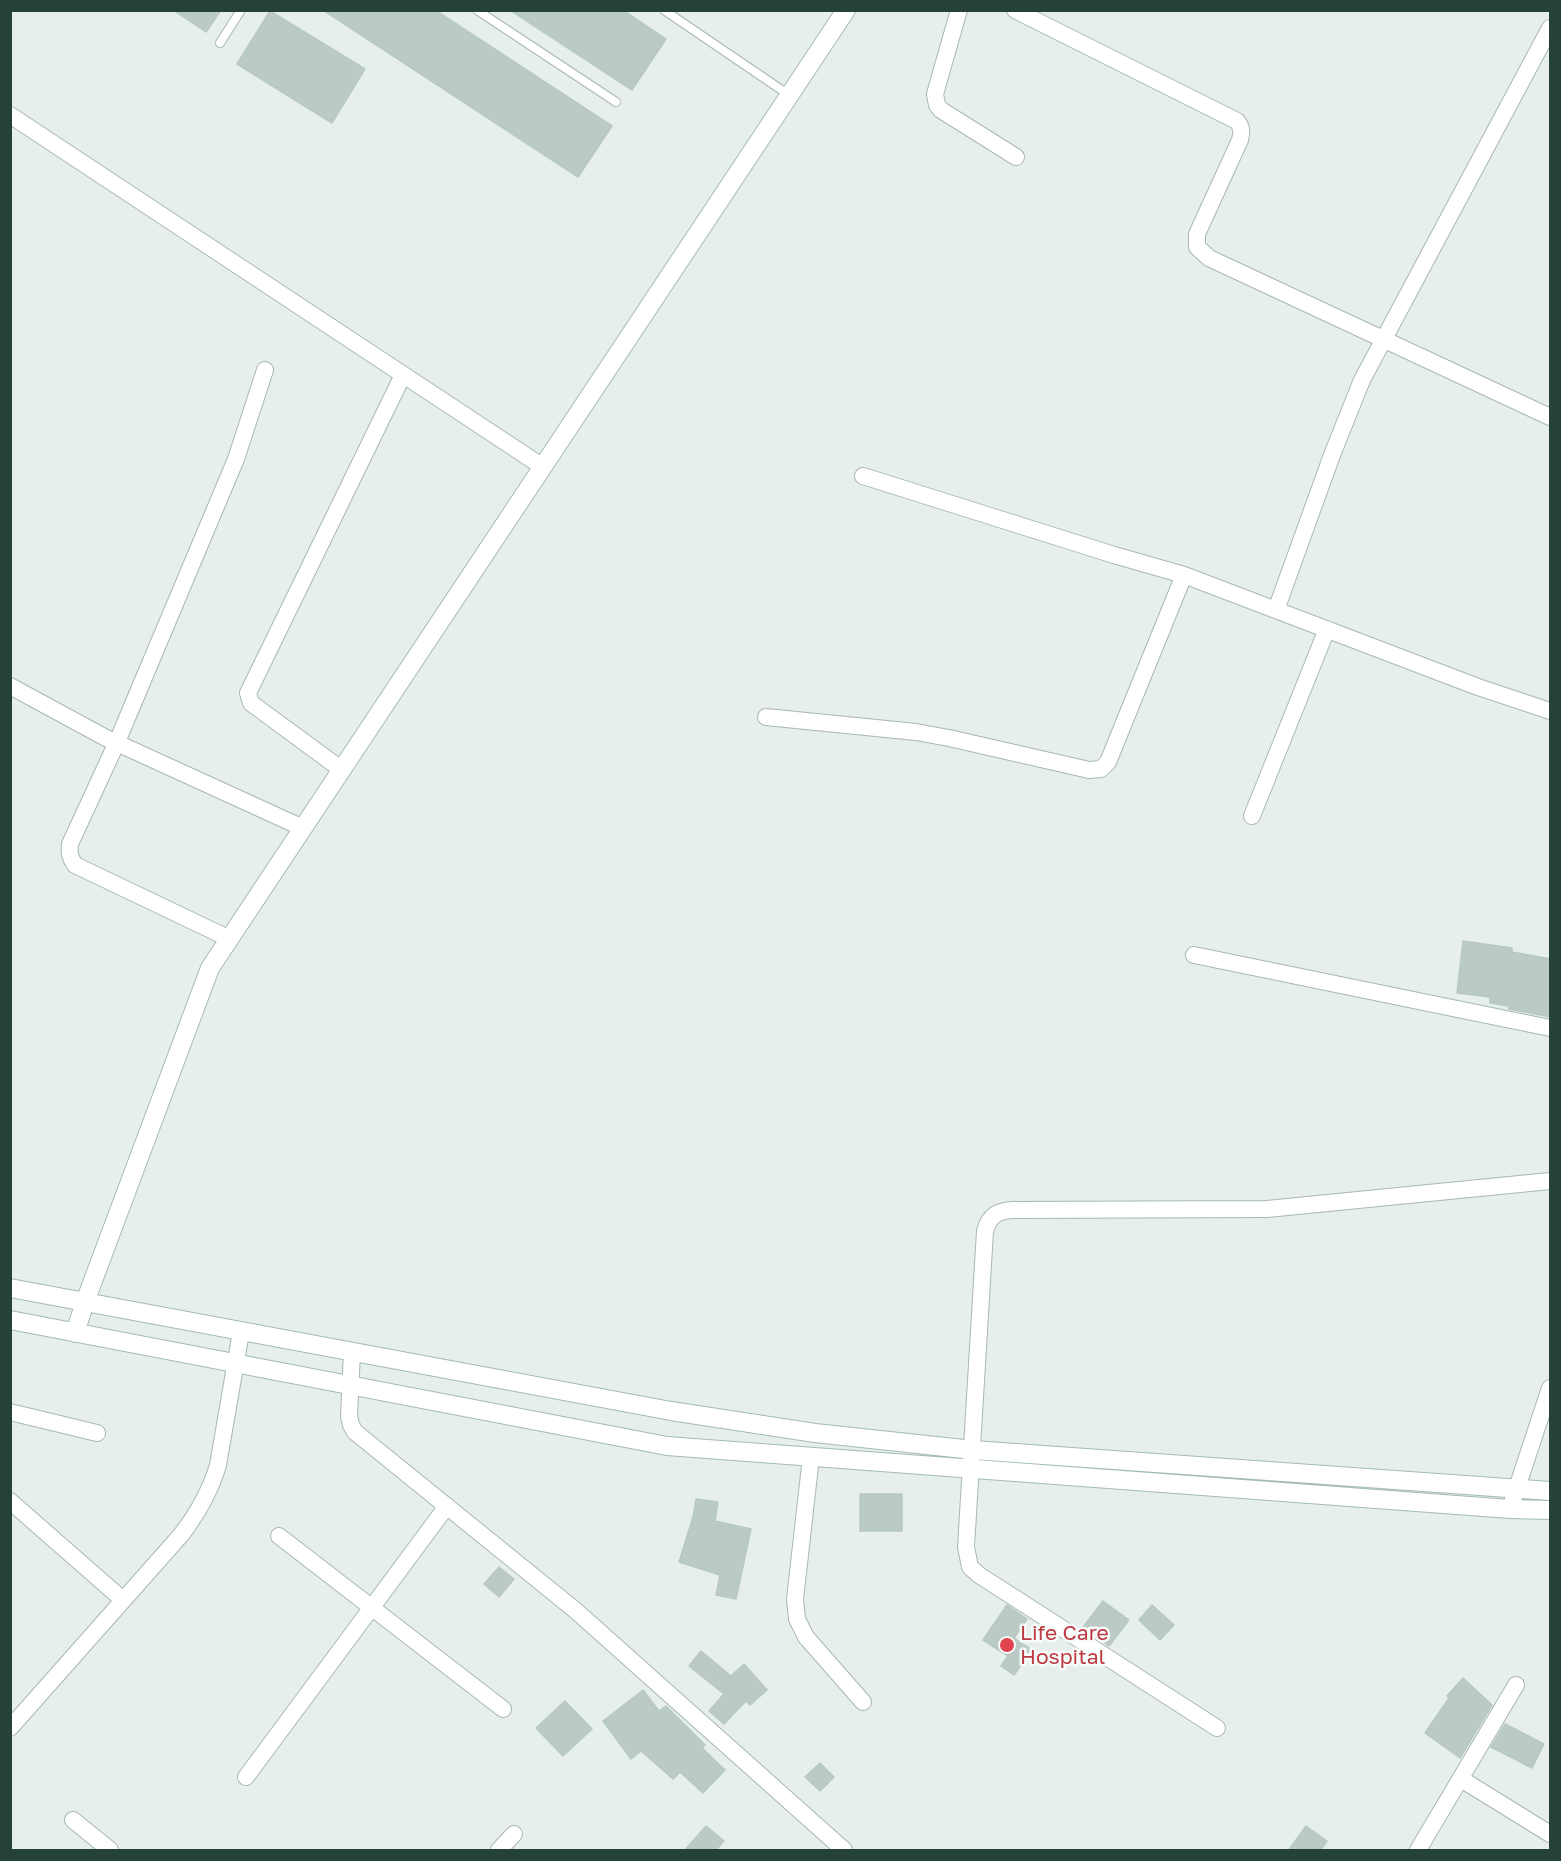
<!DOCTYPE html>
<style>
body{margin:0}
#map{position:relative;width:1561px;height:1861px;overflow:hidden;background:#e6efeb;font-family:"Golos Text",sans-serif}
canvas{display:block}
.frame{position:absolute;inset:0;border:12px solid #24423a;pointer-events:none}
</style>
<div id="map">
<canvas width="1561" height="1861"></canvas>
<div class="frame"></div>
</div>
<script>
const ctx = document.querySelector('canvas').getContext('2d');
ctx.lineJoin = 'round';
function fill(path, color) {
  ctx.fillStyle = color;
  ctx.fill(path, 'evenodd');
}
function strokePath(path, color, width, dash) {
  ctx.strokeStyle = color;
  ctx.lineWidth = width;
  ctx.lineCap = dash ? 'butt' : 'round';
  ctx.setLineDash(dash || []);
  ctx.stroke(path);
}
function label(font, color, halo, rows, align = 'center') {
  ctx.font = font + ' "Golos Text",sans-serif';
  ctx.lineWidth = 5;
  ctx.setLineDash([]);
  ctx.textBaseline = 'middle';
  ctx.strokeStyle = halo;
  ctx.fillStyle = color;
  for (const [text, x, y, turn = 0] of rows) {
    ctx.save();
    ctx.translate(x, y);
    ctx.rotate((+turn || 0) * Math.PI / 180);
    ctx.textAlign = isNaN(turn) ? turn : align;
    if (halo) ctx.strokeText(text, 0, 0);
    ctx.fillText(text, 0, 0);
    ctx.restore();
  }
}
const building = new Path2D(`
 M173 10H221L206 32Z
 M323 10H435L612 126 578 177Z
 M510 10H623L666 39 632 90Z
 M270 11 365 69 332 123 237 64Z
 M1463 941 1512 948V952L1551 959V1017L1509 1009V1006L1490 1003V997L1457 993Z
 M860 1494H902V1531H860Z
 M696 1499 718 1502 715 1521 751 1529 736 1599 716 1595 720 1575 679 1562 693 1517Z
 M499 1567 514 1579 499 1597 484 1584Z
 M1103 1601 1129 1620 1109 1646 1083 1627Z
 M1007 1605 1027 1619 1014 1638 1032 1650 1014 1675 1001 1666 1008 1656 983 1640Z
 M1152 1605 1174 1625 1160 1640 1139 1620Z
 M701 1651 731 1676 744 1664 767 1690 750 1705 746 1701 724 1724 709 1711 724 1694 689 1666Z
 M1463 1678 1492 1705 1460 1758 1425 1733 1449 1698 1447 1696Z
 M643 1690 659 1711 666 1706 705 1745 702 1748 725 1770 703 1793 680 1772 673 1779 641 1751 631 1759 603 1721Z
 M565 1701 592 1729 563 1756 536 1728Z
 M1505 1724 1544 1744 1532 1768 1491 1747Z
 M820 1763 834 1777 820 1791 805 1777Z
 M706 1826 724 1841 715 1851H684Z
 M1306 1826 1327 1841 1320 1851H1288Z`);
fill(building, '#bbcac4');
strokePath(building, '#b8c9c2', 1.5);
const lane = new Path2D(`
 M477 10 616 102
 M664 10 789 95
 M220 43 241 10`);
const street = new Path2D(`
 M959 10 935 94 937 105 941 110 1016 157
 M1015 10 1237 121C1242 127 1242 132 1240 140L1197 234V247L1209 258 1550 417
 M10 115 543 467
 M863 476 1114 555 1184 575 1478 687 1550 711
 M1276 610 1332 455 1362 380 1550 28
 M10 686 106 738 303 828
 M766 717 916 732 949 738 1089 770 1101 769 1108 762 1184 575
 M342 770 251 703 248 693 403 375
 M1252 816 1327 629
 M230 939 75 865C70 858 69 853 70 844L117 742 236 459 265 370
 M1194 955 1550 1028
 M352 1352 349 1416 351 1425 355 1432 575 1610 844 1850
 M10 1412 97 1433
 M811 1457 795 1599 797 1619 806 1637 863 1702
 M10 1501 123 1600
 M1510 1509 1550 1388
 M279 1536 503 1709
 M10 1728 181 1535C198 1513 210 1492 218 1465L241 1332
 M1217 1728 979 1575 970 1567 966 1547 985 1231C989 1216 997 1211 1012 1210L1267 1209 1550 1181
 M246 1777 447 1506
 M1461 1779 1550 1834
 M73 1820 110 1850
 M499 1850 514 1834
 M1418 1850 1516 1685`);
const secondary = new Path2D(`
 M10 1288 671 1411 815 1433 973 1450 1550 1491
 M10 1320 667 1446 1510 1509 1550 1510
 M75 1333 85 1302 210 968 846 10`);
strokePath(lane, '#a8b8b2', 10);
strokePath(street, '#a8b8b2', 18);
strokePath(secondary, '#a4bbb3', 20);
strokePath(lane, '#fff', 8);
strokePath(street, '#fff', 16);
strokePath(secondary, '#fff', 18);
for (const [x, y, r, color] of [
 [1007,1645,8,"#e0444e"]
]) {
  const dot = new Path2D();
  dot.arc(x, y, r, 0, 2 * Math.PI);
  ctx.fillStyle = color;
  ctx.fill(dot);
  strokePath(dot, '#f7fbf9', 2);
}
label('21px', '#be3a42', '#f7fbf9', [
 ["Life Care",1020,1633],
 ["Hospital",1020,1657]
], 'left');
</script>
